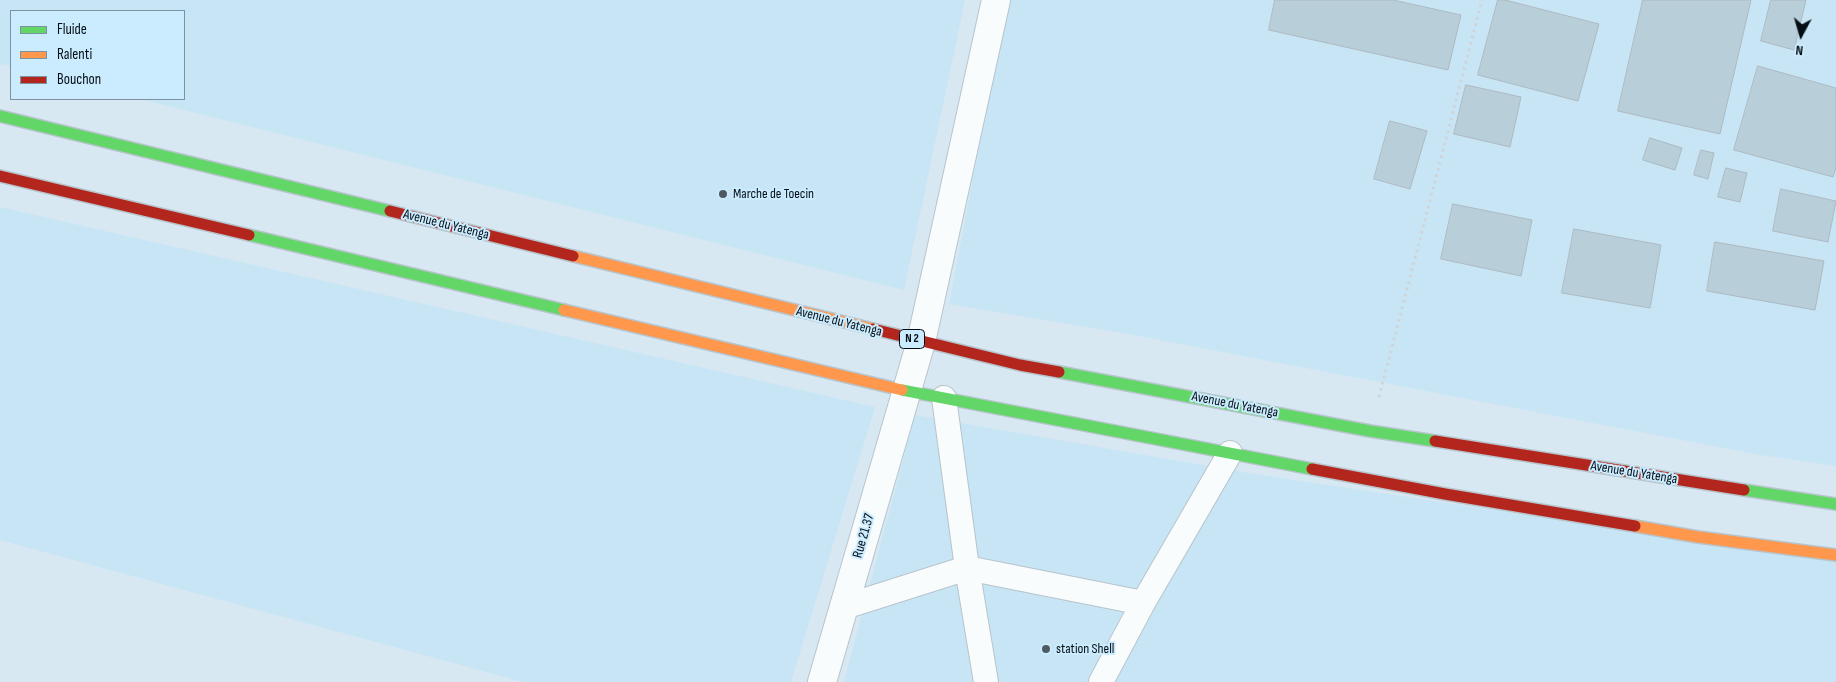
<!DOCTYPE html>
<style>
body{margin:0}
#map{position:relative;width:1836px;height:682px;overflow:hidden;background:#d7e8f2;font-family:"Sofia Sans Condensed",sans-serif}
canvas{display:block}
.legend{position:absolute;left:10px;top:10px;width:175px;height:90px;box-sizing:border-box;background:#cbebfe;border:1px solid #7b93a0;margin:0;padding:6px 9px;list-style:none;font-size:15px;color:#040e14}
.legend li{display:flex;align-items:center;gap:10px;height:25px}
.legend b{width:25px;border:1px solid #7b93a0}
.north{position:absolute;left:1776px;top:10px;width:50px;height:50px;-webkit-text-stroke:4px #cbebfe;paint-order:stroke;rotate:186deg;font-size:14px;font-weight:700;line-height:20px;text-align:center;color:#040e14}
.north::after{content:'';display:block;margin:auto;width:18px;height:22px;background:#040e14;clip-path:polygon(50% 0,100% 100%,50% 72%,0 100%)}
</style>
<div id="map">
<canvas width="1836" height="682"></canvas>
<ul class="legend">
<li><b style="height:6px;background:#63d668"></b>Fluide</li>
<li><b style="height:6px;background:#ff974d"></b>Ralenti</li>
<li><b style="height:6px;background:#b3261e"></b>Bouchon</li>
</ul>
<div class="north">N</div>
</div>
<script>
const ctx = document.querySelector('canvas').getContext('2d');
ctx.lineJoin = 'round';
function fill(path, color) {
  ctx.fillStyle = color;
  ctx.fill(path, 'evenodd');
}
function strokePath(path, color, width, dash) {
  ctx.strokeStyle = color;
  ctx.lineWidth = width;
  ctx.lineCap = dash ? 'butt' : 'round';
  ctx.setLineDash(dash || []);
  ctx.stroke(path);
}
function label(font, color, halo, rows, align = 'center') {
  ctx.font = font + ' "Sofia Sans Condensed",sans-serif';
  ctx.lineWidth = 4;
  ctx.setLineDash([]);
  ctx.textBaseline = 'middle';
  ctx.strokeStyle = halo;
  ctx.fillStyle = color;
  for (const [text, x, y, turn = 0] of rows) {
    ctx.save();
    ctx.translate(x, y);
    ctx.rotate((+turn || 0) * Math.PI / 180);
    ctx.textAlign = isNaN(turn) ? turn : align;
    if (halo) ctx.strokeText(text, 0, 0);
    ctx.fillText(text, 0, 0);
    ctx.restore();
  }
}
fill(new Path2D(`
 M0 0H965L904 290 140 99H184V11H11V66L0 64Z
 M1007 0H1836V466L1760 455 1123 333 949 304Z
 M0 207 875 407 791 682H523L0 540Z
 M915 415 1254 474 1836 561V682H844Z`), '#c8e5f6');
const building = new Path2D(`
 M1275 0H1393L1461 15 1448 70 1269 30Z
 M1498 0H1505L1599 24 1578 101 1478 75Z
 M1643 0H1751L1720 134 1618 111Z
 M1771 0H1806L1794 50 1761 41Z
 M1758 66 1836 88V168L1833 177 1734 150Z
 M1466 85 1521 97 1510 147 1454 134Z
 M1390 121 1427 131 1410 189 1374 179Z
 M1650 138 1682 148 1675 170 1643 160Z
 M1701 150 1714 153 1708 179 1694 175Z
 M1726 168 1747 173 1740 202 1718 197Z
 M1781 189 1836 201 1828 242 1773 231Z
 M1453 204 1532 220 1521 276 1441 259Z
 M1574 229 1661 245 1650 308 1562 293Z
 M1715 242 1824 261 1815 310 1707 291Z`);
fill(building, '#b8ced9');
strokePath(building, '#adbac2', 1);
const lane = new Path2D(`
 M944 398 967 568 986 682
 M844 607 967 568 1143 603
 M1101 682 1143 603 1230 453`);
const street = new Path2D(`
 M822 682 921 342 996 0`);
const fast = new Path2D(`
 M0 116 390 211
 M249 235 564 310
 M1059 372 1370 431 1435 441
 M902 390 1312 469
 M1744 490 1836 504`);
const slow = new Path2D(`
 M573 256 873 329
 M564 310 902 390
 M1635 526 1698 537 1836 555`);
const jam = new Path2D(`
 M0 176 249 235
 M390 211 573 256
 M873 329 1020 365 1059 372
 M1435 441 1744 490
 M1312 469 1445 494 1635 526`);
strokePath(lane, '#b7c4cc', 26);
strokePath(street, '#b7c4cc', 30);
strokePath(fast, '#b7c4cc', 14);
strokePath(slow, '#b7c4cc', 14);
strokePath(jam, '#b7c4cc', 14);
strokePath(new Path2D(`
 M1379 397 1482 0`), '#cfd4d7', 3, [2.5, 4]);
strokePath(lane, '#f9fcfd', 24);
strokePath(street, '#f9fcfd', 28);
strokePath(fast, '#63d668', 11);
strokePath(slow, '#ff974d', 11);
strokePath(jam, '#b3261e', 11);
for (const [x, y, r, color] of [
 [723,194,5,"#4e5a62"],
 [1046,649,5,"#4e5a62"]
]) {
  const dot = new Path2D();
  dot.arc(x, y, r, 0, 2 * Math.PI);
  ctx.fillStyle = color;
  ctx.fill(dot);
  strokePath(dot, '#cbebfe', 2);
}
for (const [x, y, w] of [
 [912,339,25]
]) {
  const box = new Path2D();
  box.roundRect(x - w / 2, y - 9.5, w, 19, 4);
  ctx.fillStyle = '#cbebfe';
  ctx.fill(box);
  strokePath(box, '#040e14', 1);
}
label('bold 12px', '#040e14', null, [
 ["N 2",912,339]
]);
label('14px', '#040e14', '#cbebfe', [
 ["Marche de Toecin",733,194],
 ["station Shell",1056,649]
], 'left');
label('14px', '#040e14', '#cbebfe', [
 ["Avenue du Yatenga",446,225,14],
 ["Avenue du Yatenga",839,322,14],
 ["Avenue du Yatenga",1235,405,11],
 ["Avenue du Yatenga",1634,473,9],
 ["Rue 21.37",864,536,-74]
]);
</script>
